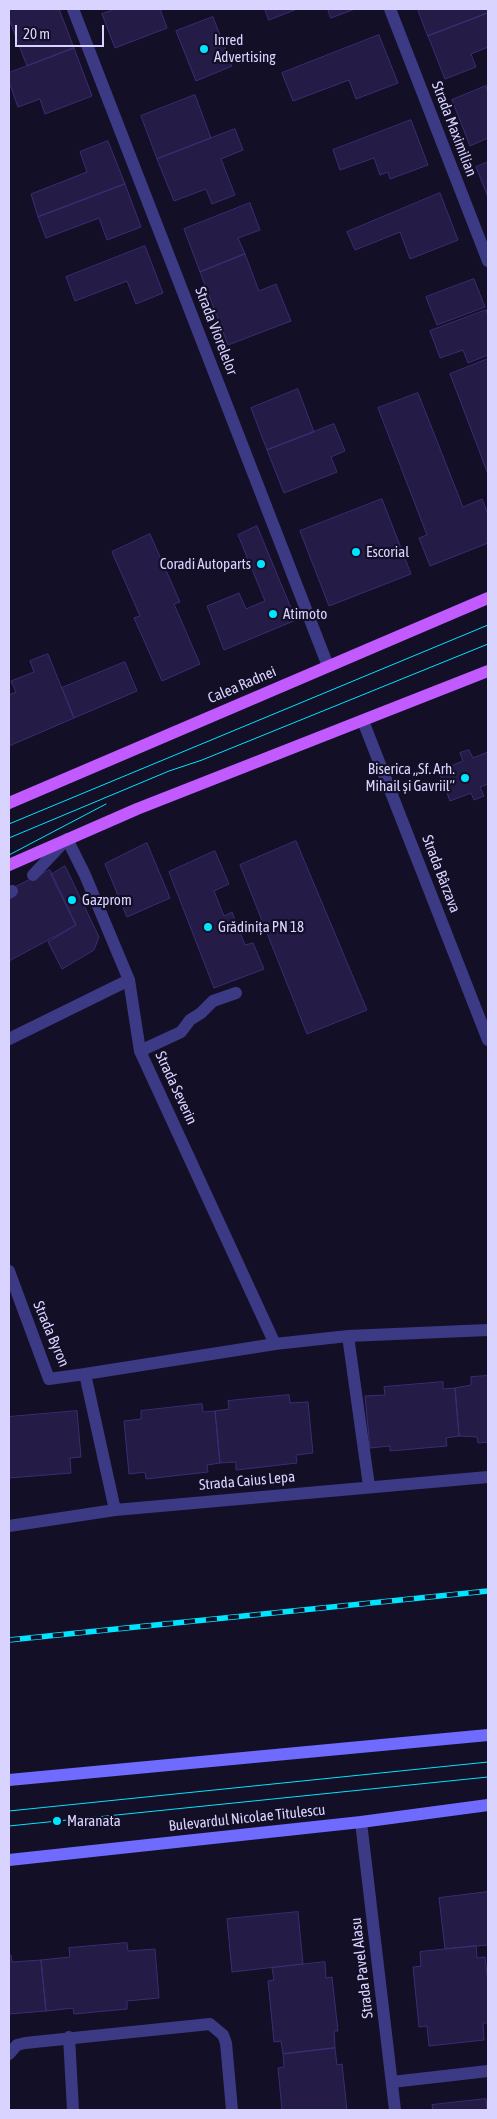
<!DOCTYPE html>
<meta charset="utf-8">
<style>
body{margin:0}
#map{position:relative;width:497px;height:2119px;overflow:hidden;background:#130f26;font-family:"Asap Condensed",sans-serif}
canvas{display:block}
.frame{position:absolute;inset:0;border:10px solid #d9d4ff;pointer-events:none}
.scale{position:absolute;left:15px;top:25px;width:89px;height:22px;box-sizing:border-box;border:2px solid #d9d4ff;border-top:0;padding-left:6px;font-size:15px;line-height:18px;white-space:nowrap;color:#d9d4ff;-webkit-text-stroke:4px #130f26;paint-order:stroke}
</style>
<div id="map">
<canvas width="497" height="2119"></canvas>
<div class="frame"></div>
<div class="scale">20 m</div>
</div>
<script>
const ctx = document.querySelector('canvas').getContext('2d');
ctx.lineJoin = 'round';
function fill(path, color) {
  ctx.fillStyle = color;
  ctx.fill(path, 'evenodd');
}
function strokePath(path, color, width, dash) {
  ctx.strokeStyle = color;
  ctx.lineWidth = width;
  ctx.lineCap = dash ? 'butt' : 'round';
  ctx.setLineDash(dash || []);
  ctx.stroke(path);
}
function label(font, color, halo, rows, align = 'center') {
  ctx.font = font + ' "Asap Condensed",sans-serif';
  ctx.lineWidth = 4.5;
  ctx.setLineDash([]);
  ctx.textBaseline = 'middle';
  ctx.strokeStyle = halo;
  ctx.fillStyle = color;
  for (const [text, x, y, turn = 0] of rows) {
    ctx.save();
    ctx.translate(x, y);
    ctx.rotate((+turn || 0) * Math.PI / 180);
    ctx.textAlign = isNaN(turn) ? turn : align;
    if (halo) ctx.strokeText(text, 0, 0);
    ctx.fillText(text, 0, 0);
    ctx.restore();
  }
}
const building = new Path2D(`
 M9 9H59L74 48 27 66 9 19Z
 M116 9H160L167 28 115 48 102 14Z
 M265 9H297L269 20Z
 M328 9H355L331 18Z
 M418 9H488V13L428 36Z
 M488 13V47L471 54 476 67 445 79 428 36Z
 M213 17 232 66 196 81 176 31Z
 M379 35 398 83 356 99 349 80 293 101 282 73Z
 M74 48 92 96 45 114 40 99 18 107 9 82V73Z
 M486 86 488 93V138L470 146 452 100Z
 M195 95 211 138 157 159 141 116Z
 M411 120 428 165 390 179 388 172 380 175 374 158 340 170 333 150Z
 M235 129 243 150 221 159 235 195 212 204 206 189 174 201 157 159Z
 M108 141 125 184 38 217 31 194 87 172 80 152Z
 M488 162V197L476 167Z
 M125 184 141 227 107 240 99 218 46 238 38 217Z
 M440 193 458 240 410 259 400 232 355 250 347 232Z
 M250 203 260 230 238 238 245 254 200 272 184 229Z
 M145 246 163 293 136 304 127 281 75 301 66 277Z
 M245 254 259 291 276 284 291 321 228 345 200 272Z
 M474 279 485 307 437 325 426 297Z
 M486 310 488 316V355L468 363 463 350 440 358 430 331Z
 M488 359V474L450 374Z
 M298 389 314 432 267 450 251 408Z
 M418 393 463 507 482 499 488 514V543L430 566 419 538 427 535 378 408Z
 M334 424 345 451 331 457 337 472 284 493 267 450Z
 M382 499 411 574 329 606 300 531Z
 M257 526 296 620 224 650 207 606 239 593 246 609 265 601 238 535Z
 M150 534 180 602 174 604 200 664 162 681 134 618 140 616 112 552Z
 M48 654 74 718 9 746V695L16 692 11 681 34 672 30 661Z
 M125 662 137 691 74 718 62 688Z
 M469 750 473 758 488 752V784L480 787 484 796 474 800 471 793 450 801 439 771 463 761 460 753Z
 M296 841 367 1010 307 1034 240 865Z
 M147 843 170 898 127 917 105 864Z
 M215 851 229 884 214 891 224 916 232 912 245 945 253 943 264 969 214 988 169 872Z
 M65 866 99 937 94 950 62 969 48 942 76 925 51 875Z
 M50 870 76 925 9 961V890Z
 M488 1376V1442L478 1443 477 1437 459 1436 455 1388 471 1385V1377Z
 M443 1382V1389L455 1388 459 1436 446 1438 447 1446 390 1451V1446L370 1448 365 1396 385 1395 384 1387Z
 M289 1395 290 1403 308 1402 313 1453 296 1455 297 1463 236 1470V1462L220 1463 215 1411 229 1409 228 1401Z
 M202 1404 203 1412 215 1411 220 1463 207 1465 208 1472 146 1479 145 1472 129 1474 124 1421 141 1419V1411Z
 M77 1411 81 1457 70 1458 71 1473 9 1478V1417Z
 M488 1892V1945L445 1949 439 1898Z
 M298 1912 303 1964 232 1972 227 1919Z
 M127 1943 128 1951 155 1949 159 1998 127 2001V2009L74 2014 73 2008 46 2011 41 1960 70 1957 69 1948Z
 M476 1946 477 1958 485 1957 488 1983V2023H483L484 2040 429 2046 427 2026 419 2027 413 1967 421 1966 420 1952Z
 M9 1955H11L12 1962 41 1960 46 2011 9 2014Z
 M325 1962 326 1978 332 1977 338 2031H334L335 2048 283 2054 281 2041 274 2042 268 1981 274 1980 272 1968Z
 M335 2048 337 2065 342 2064 347 2110H282L278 2068 284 2067 283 2054Z
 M486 2099 487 2110H433L432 2105Z`);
fill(building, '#241b47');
strokePath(building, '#3b2d73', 1);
strokePath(new Path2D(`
 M33 875 65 841
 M9 893 12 891
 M140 1051 181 1032 190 1020 201 1013 213 1001 236 993
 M69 2037 73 2110
 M9 2054 17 2045 25 2043 210 2024 223 2035 226 2043 232 2110
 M392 2082 488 2071`), '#3d3a85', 12);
strokePath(new Path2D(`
 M73 9 328 666
 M390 9 488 261
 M363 721 488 1040
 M67 839 85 875 129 980 140 1051 275 1344
 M9 1039 129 980
 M9 1271 49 1379 85 1374
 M348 1336 369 1486
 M115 1510 85 1374 275 1344 348 1336 488 1330
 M9 1526 115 1510 488 1477
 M361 1822 395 2110`), '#3d3a85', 12);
strokePath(new Path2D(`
 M9 1780 488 1735
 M9 1860 361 1822 488 1805`), '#6f6bff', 12);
strokePath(new Path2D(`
 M9 803 488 598
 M9 865 137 809 488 671`), '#c25bff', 12);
strokePath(new Path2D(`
 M9 824 488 625
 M9 838 169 771 202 760 488 644
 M9 855 106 804
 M9 1811 488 1762
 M9 1826 488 1777`), '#00e5ff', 1);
const rail = new Path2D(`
 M9 1640 488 1591`);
strokePath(rail, '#00e5ff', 5.5);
strokePath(rail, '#130f26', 4, [11]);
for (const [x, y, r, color] of [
 [204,49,5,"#00e5ff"],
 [356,552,5,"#00e5ff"],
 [261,564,5,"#00e5ff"],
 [273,614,5,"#00e5ff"],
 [465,778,5,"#00e5ff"],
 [72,900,5,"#00e5ff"],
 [208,927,5,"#00e5ff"],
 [57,1821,5,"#00e5ff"]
]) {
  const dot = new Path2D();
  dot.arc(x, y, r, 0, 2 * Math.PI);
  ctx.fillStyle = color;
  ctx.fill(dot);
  strokePath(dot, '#130f26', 2);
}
label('15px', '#d9d4ff', '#130f26', [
 ["Inred",214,40],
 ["Advertising",214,57],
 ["Escorial",366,552],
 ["Coradi Autoparts",251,564,"right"],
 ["Atimoto",283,614],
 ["Biserica „Sf. Arh.",455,769,"right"],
 ["Mihail și Gavriil”",455,786,"right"],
 ["Gazprom",82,900],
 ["Grădinița PN 18",218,927],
 ["Maranata",67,1821]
], 'left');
label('15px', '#d9d4ff', '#130f26', [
 ["Strada Maximilian",454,129,69],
 ["Strada Viorelelor",216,331,69],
 ["Calea Radnei",242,685,-23],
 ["Strada Bârzava",441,874,69],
 ["Strada Severin",176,1088,65],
 ["Strada Byron",51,1334,67],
 ["Strada Caius Lepa",247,1481,-5],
 ["Bulevardul Nicolae Titulescu",247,1818,-6],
 ["Strada Pavel Alasu",362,1968,-97]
]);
</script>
